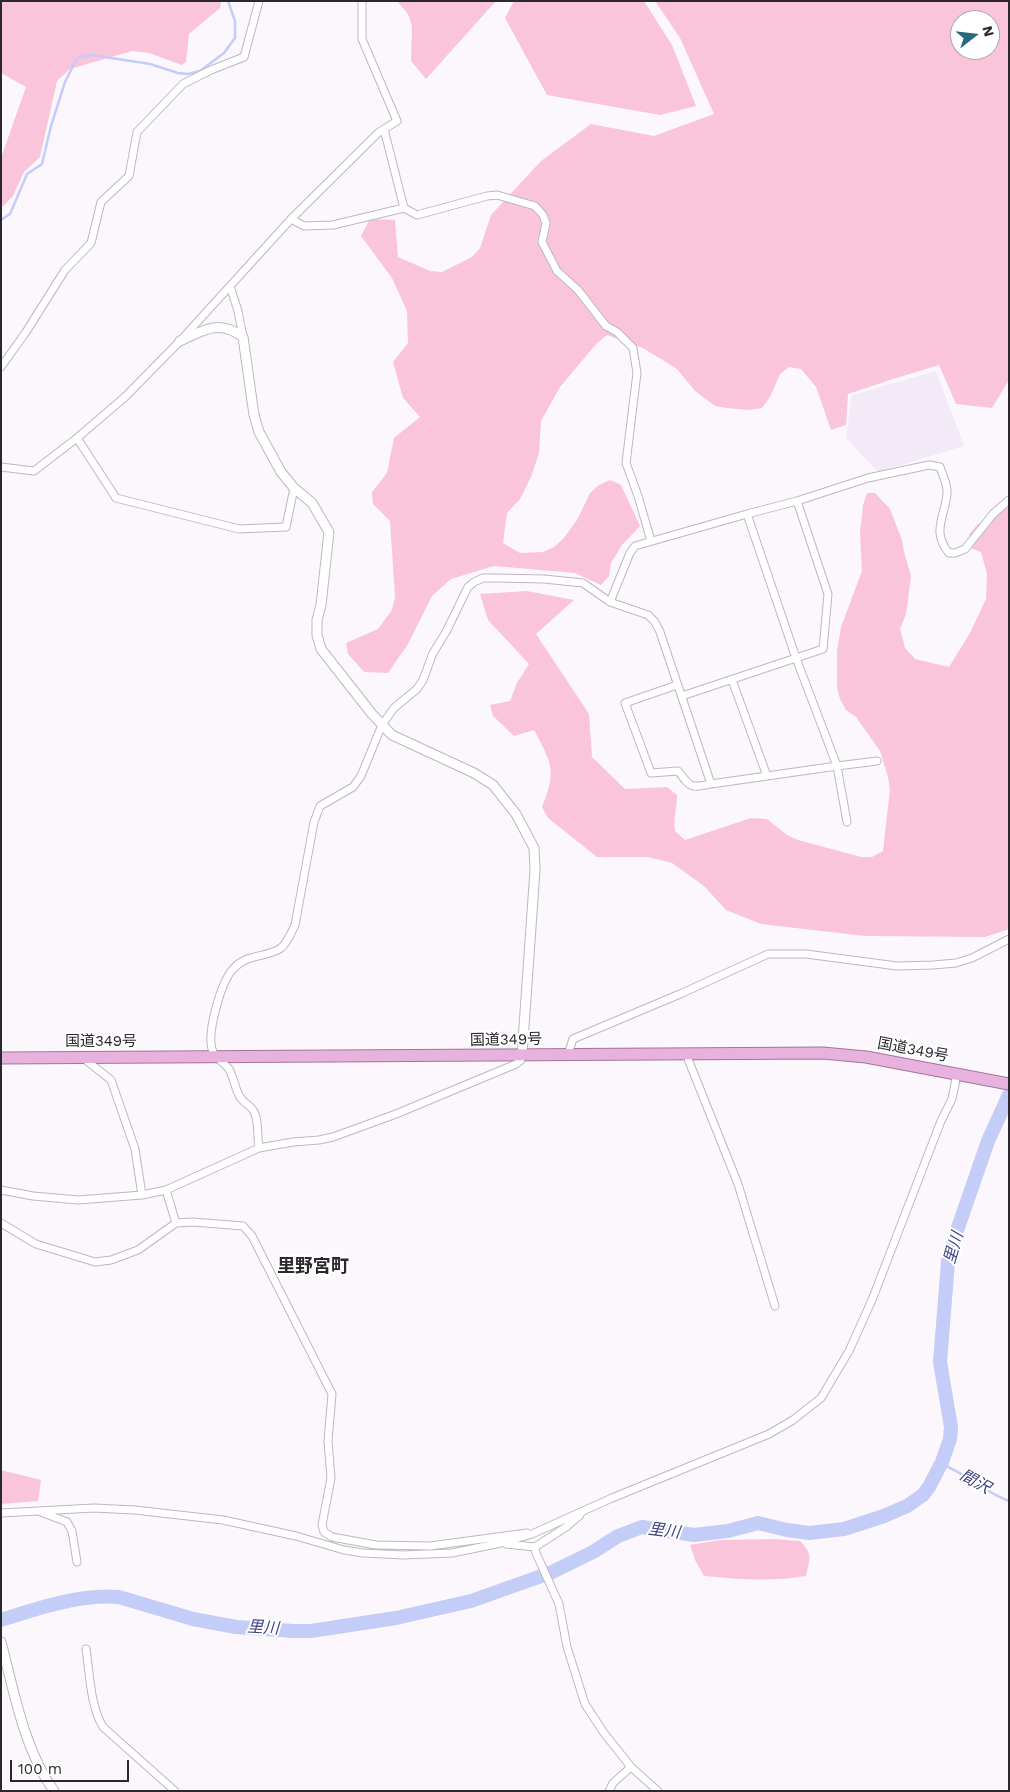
<!DOCTYPE html>
<meta charset="utf-8">
<style>
body{margin:0}
#map{position:relative;width:1010px;height:1792px;overflow:hidden;background:#fbf7fd;font-family:"Work Sans",sans-serif}
canvas{display:block}
.frame{position:absolute;inset:0;border:2px solid #2a282b;pointer-events:none}
.north{position:absolute;left:950px;top:10px;width:50px;height:50px;box-sizing:border-box;background:#fff;border:1px solid #aaa9aa;border-radius:50%;rotate:74deg;font-size:14px;font-weight:700;line-height:20px;text-align:center;color:#2a282b}
.north::after{content:'';display:block;margin:auto;width:18px;height:22px;background:#286a7d;clip-path:polygon(50% 0,100% 100%,50% 72%,0 100%)}
.scale{position:absolute;left:10px;top:1760px;width:119px;height:22px;box-sizing:border-box;border:2px solid #2a282b;border-top:0;padding-left:6px;font-size:15px;line-height:18px;white-space:nowrap;color:#2a282b;-webkit-text-stroke:4px #fff;paint-order:stroke}
</style>
<div id="map">
<canvas width="1010" height="1792"></canvas>
<div class="frame"></div>
<div class="north">N</div>
<div class="scale">100 m</div>
</div>
<script>
const ctx = document.querySelector('canvas').getContext('2d');
ctx.lineJoin = 'round';
function fill(path, color) {
  ctx.fillStyle = color;
  ctx.fill(path, 'evenodd');
}
function strokePath(path, color, width, dash) {
  ctx.strokeStyle = color;
  ctx.lineWidth = width;
  ctx.lineCap = dash ? 'butt' : 'round';
  ctx.setLineDash(dash || []);
  ctx.stroke(path);
}
function label(font, color, halo, rows, align = 'center') {
  ctx.font = font + ' "Work Sans","Noto Sans JP",sans-serif';
  ctx.lineWidth = 4;
  ctx.setLineDash([]);
  ctx.textBaseline = 'middle';
  ctx.strokeStyle = halo;
  ctx.fillStyle = color;
  for (const [text, x, y, turn = 0] of rows) {
    ctx.save();
    ctx.translate(x, y);
    ctx.rotate((+turn || 0) * Math.PI / 180);
    ctx.textAlign = isNaN(turn) ? turn : align;
    if (halo) ctx.strokeText(text, 0, 0);
    ctx.fillText(text, 0, 0);
    ctx.restore();
  }
}
fill(new Path2D(`
 M936 371 964 446 878 472 846 438 852 395Z`), '#f2eaf7');
fill(new Path2D(`
 M1 1H221L220 8 189 34 186 62 182 65 149 53 132 51 70 69 57 81 40 157 24 172 13 196 1 208V158L26 87 1 73Z
 M397 1H496L426 79 411 61 412 26 408 14Z
 M514 1H644L672 45 696 106 660 115 547 95 505 18Z
 M655 1H1009V380L992 408 956 404 939 365 893 379 848 394 846 425 831 430 816 387 801 369 789 367 780 374 770 397 762 408 750 410 726 408 715 406 695 391 677 369 643 348 607 335 596 344 560 387 541 421 539 453 531 477 520 499 507 513 503 543 520 553 543 552 554 547 563 539 577 520 590 493 599 485 610 480 621 485 640 526 622 545 611 563 609 576 601 585 575 573 494 566 451 579 432 596 408 644 388 673 364 672 348 654 346 643 378 629 392 610 395 597 390 521 373 504 372 492 387 473 394 438 420 417 403 398 393 362 408 343 407 311 392 278 361 236 370 219 395 220 398 257 430 271 442 272 472 257 480 248 491 215 541 161 591 124 654 136 714 114 680 38ZM960 20H990V50H960Z
 M867 493H875L890 509 902 540 904 552 911 576 906 614 900 629 905 648 915 659 949 667 970 633 986 599 987 574 981 552 970 548 969 535 976 526 1009 502V929L985 937 865 936 761 924 726 910 704 886 672 863 648 857H597L548 818 542 807C557 770 552 764 534 730L514 736 493 716 490 705 510 701 517 683 529 664 488 620 480 594 527 591 574 600 536 634 589 714 592 757 625 789 667 787 677 795C677 808 673 819 675 831L685 840 751 818 767 819 787 835 798 840 861 857H872L883 851 890 789 888 777 880 751 856 717 846 710 840 699 837 688V651L841 627 862 571 860 533 863 505Z
 M1 1470 41 1480 38 1501 1 1504Z
 M774 1539 800 1541C813 1554 810 1559 806 1576 772 1582 738 1579 704 1576L695 1560 690 1545 720 1540Z`), '#fac5da');
strokePath(new Path2D(`
 M1 220 10 214 27 174 42 164 51 126 65 82 76 60 78 58 92 55 150 64 178 73 188 74 200 71 224 53 235 38V21L228 1
 M941 1464C966 1473 984 1492 1009 1501`), '#c4ccf8', 2.5);
strokePath(new Path2D(`
 M1 1620C38 1608 80 1594 119 1597L193 1619 236 1627 293 1631H311L396 1618 471 1601 550 1573 593 1552 618 1536 642 1527 694 1535 728 1531 758 1523 787 1530 809 1533 844 1529 884 1516 907 1506 923 1495 929 1487 942 1462 950 1439 951 1427 940 1362 948 1262 953 1242 988 1141 1009 1095`), '#c4ccf8', 14);
const minor = new Path2D(`
 M384 129 404 208
 M291 219 304 226 333 225 404 208 417 215 487 196 497 195 535 206 543 215 546 223 542 242 557 271 578 290 606 326 617 332 633 348 637 373 626 463 638 496 651 541
 M230 286 238 311 243 337
 M1 367 26 332 65 270 91 243 101 202 129 176 137 132 183 84 211 70 244 57 259 1
 M77 438 116 498 239 529 286 527 294 488
 M1 467 34 471 77 438 125 397 180 341 291 219 378 133 397 121 362 39V1
 M610 602 630 553 635 546 747 514
 M732 680 767 776
 M677 685 625 703 651 773 678 771C691 788 690 788 711 784
 M682 696 823 649 828 594 797 501
 M847 822 837 766 877 761
 M689 1053 688 1059 738 1184 775 1306
 M568 1054 573 1039 680 994 768 954H806L897 966 933 965 956 963 972 958 1009 939
 M82 1057 111 1080 135 1149 142 1195
 M259 1148C257 1137 259 1124 255 1114 253 1106 244 1104 240 1097 235 1089 234 1078 229 1069 224 1062 214 1058 212 1049 207 1032 221 982 233 969 247 953 267 958 281 948 288 942 291 933 295 925L314 822 320 806 353 787 361 776 382 725 394 708 417 689 423 680 433 653 446 632 468 587 474 582 483 578H496L544 579 583 583 610 602 648 615 655 622 660 632 711 784 837 766 796 658 747 514 797 501 868 478 929 465 940 467C943 476 948 485 947 494 945 516 931 532 949 553H955L965 549 993 514 1009 500
 M1 1190 33 1196 78 1200 142 1195 166 1190 259 1148 293 1142 319 1140 333 1137 396 1114 516 1064 521 1060 522 1055
 M166 1190 176 1223 193 1222 243 1226 252 1236 332 1394 328 1441 331 1478 322 1525 324 1532 332 1537 376 1545 430 1546 527 1533
 M1 1223 36 1244 95 1262 111 1260 138 1250 176 1223
 M41 1512 67 1522 72 1531 77 1562
 M1 1513 94 1508 135 1510 223 1520 296 1536 344 1550 363 1553 403 1555 452 1553 501 1543 532 1534 612 1498 769 1434 793 1420 821 1398 849 1351 872 1300 941 1121 952 1099 957 1074
 M506 1544 535 1547 566 1527 580 1515
 M535 1547 536 1553 559 1604 567 1647 585 1704 604 1733 631 1767 658 1791
 M86 1649C90 1675 90 1705 103 1727L175 1791
 M609 1791 613 1783 631 1767`);
const tertiary = new Path2D(`
 M180 341C204 330 219 319 243 337L254 415 259 432 281 472 294 488 312 503 329 532 321 605 317 620V635L321 649 372 714 392 735 474 773 493 785 516 814 534 848 535 870 522 1055
 M1 1642C14 1691 24 1750 54 1791`);
const trunk = new Path2D(`
 M1 1058 823 1053 866 1057 1009 1084`);
strokePath(minor, '#bcb8be', 9);
strokePath(tertiary, '#bcb8be', 11);
strokePath(trunk, '#a2759a', 13);
strokePath(minor, '#fff', 7);
strokePath(tertiary, '#fff', 9);
strokePath(trunk, '#e8b2de', 11);
label('15px', '#2a282b', '#fff', [
 ["国道349号",506,1040,-1],
 ["国道349号",101,1042],
 ["国道349号",913,1050,11]
]);
label('italic 16px', '#3e4384', '#fff', [
 ["里川",954,1248,-74],
 ["間沢",975,1482,29],
 ["里川",664,1531,7],
 ["里川",263,1628,3]
]);
label('bold 18px', '#2a282b', '#fff', [
 ["里野宮町",313,1267]
]);
</script>
